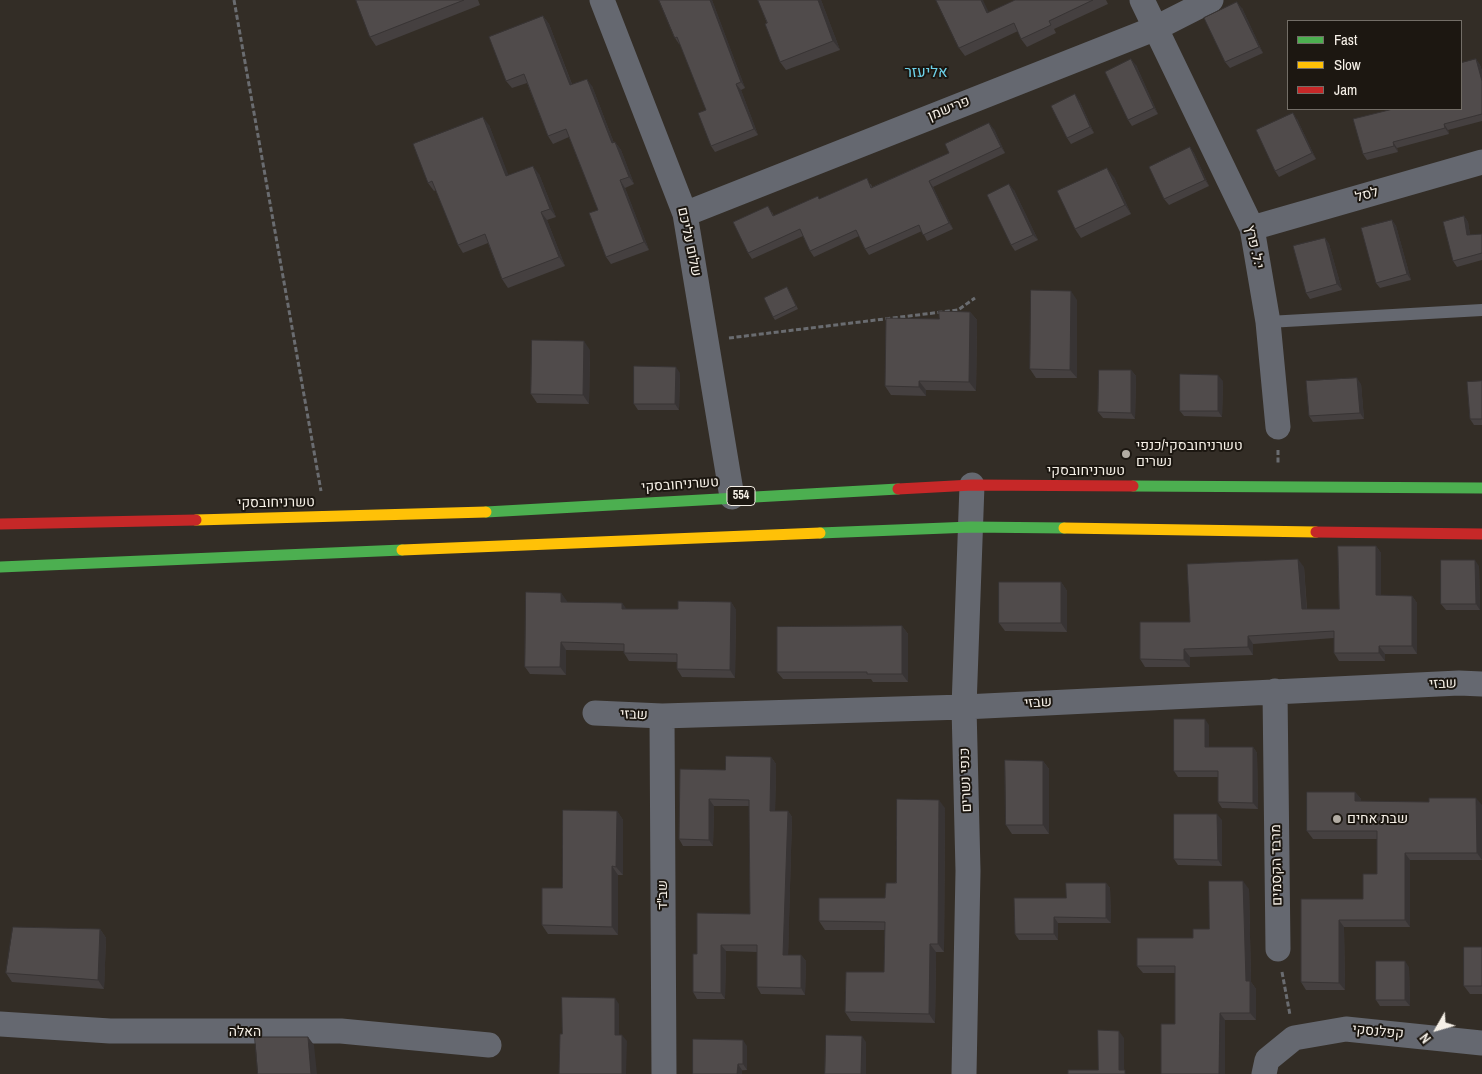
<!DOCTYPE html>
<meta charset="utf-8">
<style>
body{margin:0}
#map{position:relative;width:1482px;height:1074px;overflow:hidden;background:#332d26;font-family:"Archivo Narrow",sans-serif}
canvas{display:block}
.legend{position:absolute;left:1287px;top:20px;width:175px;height:90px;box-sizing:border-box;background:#1c1711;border:1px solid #736e67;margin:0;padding:6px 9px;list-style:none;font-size:15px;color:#f6f0e7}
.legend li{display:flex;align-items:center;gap:10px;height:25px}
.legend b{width:25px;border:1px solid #736e67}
.north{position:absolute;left:1412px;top:1004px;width:50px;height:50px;-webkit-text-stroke:4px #1c1711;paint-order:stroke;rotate:232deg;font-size:14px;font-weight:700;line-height:20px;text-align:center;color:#f6f0e7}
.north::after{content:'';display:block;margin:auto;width:18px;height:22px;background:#f6f0e7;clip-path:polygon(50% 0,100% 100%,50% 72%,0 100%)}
</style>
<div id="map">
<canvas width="1482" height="1074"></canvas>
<ul class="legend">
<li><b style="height:6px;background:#4caf50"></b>Fast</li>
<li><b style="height:6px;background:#ffc107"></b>Slow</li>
<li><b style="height:6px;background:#c62828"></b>Jam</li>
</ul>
<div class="north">N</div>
</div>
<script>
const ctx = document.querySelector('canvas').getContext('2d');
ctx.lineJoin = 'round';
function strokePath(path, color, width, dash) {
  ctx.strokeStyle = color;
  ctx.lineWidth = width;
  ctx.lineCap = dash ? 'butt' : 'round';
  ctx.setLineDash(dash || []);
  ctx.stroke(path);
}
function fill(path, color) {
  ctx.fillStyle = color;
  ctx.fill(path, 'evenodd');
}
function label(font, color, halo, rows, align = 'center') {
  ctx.font = font + ' "Archivo Narrow",Heebo,sans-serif';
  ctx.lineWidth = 4;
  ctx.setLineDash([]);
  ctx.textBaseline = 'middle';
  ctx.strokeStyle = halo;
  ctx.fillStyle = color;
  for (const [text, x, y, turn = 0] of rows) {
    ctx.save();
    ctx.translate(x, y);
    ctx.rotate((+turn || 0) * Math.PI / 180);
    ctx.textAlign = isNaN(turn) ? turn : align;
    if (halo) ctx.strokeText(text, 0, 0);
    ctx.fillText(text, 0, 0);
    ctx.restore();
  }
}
strokePath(new Path2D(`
 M234 0 321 491
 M729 338 958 310 975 298
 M1278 450V464
 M1282 972 1290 1015`), '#6a6c70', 3, [5, 2.5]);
strokePath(new Path2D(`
 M1268 322 1482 310`), '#656870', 12);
strokePath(new Path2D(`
 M602 0 685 214 732 497
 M1142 0 1252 228 1268 322 1278 427
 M685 214 1156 28 1211 0
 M1252 228 1482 162
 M1275 691 1278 949
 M595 713 662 716 964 707 1459 683 1482 684
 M662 716 664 1074
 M0 1024 110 1031H341L489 1045
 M964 1074 968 871 964 707 972 485
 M1264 1074 1267 1060 1294 1038 1346 1029 1482 1043`), '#656870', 25);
strokePath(new Path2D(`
 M1133 486 1482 488
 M486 512 898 489
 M820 533 971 527 1064 528
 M0 567 402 550`), '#4caf50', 11);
strokePath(new Path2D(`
 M196 520 486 512
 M1064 528 1316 532
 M402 550 820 533`), '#ffc107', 11);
strokePath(new Path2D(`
 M898 489 972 485 1133 486
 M0 524 196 520
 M1316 532 1482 534`), '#c62828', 11);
fill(new Path2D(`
 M356 0H478L480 5 376 46 370 37Z
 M712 0 745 88 741 90 758 135 715 152 711 146 706 110 680 44H679L675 38Z
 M758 0H821L840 50 786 70 780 62 767 23Z
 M1015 0H1106L1108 4 1054 29 1056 33 1027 47 1021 39 1018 31 965 56 959 48 989 13Z
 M1242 8 1263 53 1230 68 1225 62Z
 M543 16 549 24 572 84 592 86 614 143 615 142 621 150 634 184 625 188 649 250 611 264 606 257 598 210 569 137 553 144 548 136 527 83 512 88 506 81Z
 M1476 59 1480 65 1482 71V121L1448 130 1449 134 1397 148 1398 152 1367 160 1363 154 1461 109Z
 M1136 65 1158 114 1132 126 1128 120Z
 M1079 100 1094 133 1071 144 1067 138Z
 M1297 119 1316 159 1279 177 1275 171Z
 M489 125 508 175 539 174 556 217 547 220 565 266 508 288 502 279 488 243 463 253 458 245 436 190 434 191 428 183Z
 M994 129 1005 153 933 187 953 229 927 241 922 231 869 255 865 249 859 236 814 257 810 251 803 236 752 259 748 253 772 212 774 216 820 199 871 184 872 187 949 153Z
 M1190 147 1194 153 1209 186 1169 205 1164 199Z
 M1114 177 1131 214 1081 238 1075 229Z
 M1014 190 1038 240 1015 251 1011 245Z
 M1464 216 1468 222 1470 235 1482 234V260L1457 267 1453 261Z
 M1392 220 1396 226 1411 280 1380 288 1376 283Z
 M1325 238 1329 244 1342 290 1310 299 1306 293Z
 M787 287 798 309 775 320 773 317Z
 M1077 300V378H1036L1030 369Z
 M970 312 977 320 976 391 926 390V396L891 395 885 386 939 319Z
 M590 350 589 404 537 403 531 394Z
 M1131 370 1136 376 1135 419 1103 418 1098 412Z
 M680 373 679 410H638L634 404Z
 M1223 381 1222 417 1184 416 1180 411Z
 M1482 381V425H1474L1470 419Z
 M1361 384 1364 419 1313 422 1309 416Z
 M1376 546 1381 553V595L1412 596 1417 603V654H1385V661H1339L1334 653V638L1253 644V655L1190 657V667H1145L1140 659 1190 622 1304 567 1307 609H1339Z
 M1479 566 1480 610H1446L1441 604Z
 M1061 582 1067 591V632L1005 631 999 623Z
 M561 593 567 602 622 603 626 609H678L731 602 736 610 735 678 682 677 677 669V662L629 661 624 653V651L566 650V675L530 674 525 667Z
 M902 626 908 634V682H873L871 679H783L777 672Z
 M1209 725V747H1253L1257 753 1258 809 1222 808 1218 802V777H1178L1174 771Z
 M771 757 776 764 775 811H788L792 817 788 955H801L806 961 805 995 761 994 757 987V952L726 951 725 999H697L693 992 697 954 750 914 749 806H714L713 846H683L679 839 725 770Z
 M1043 761 1049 769V834H1012L1006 825Z
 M1355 792 1361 799V801L1482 805V860H1410V927H1344L1345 990H1306L1301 982V899H1363L1377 874V839H1313L1307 831Z
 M945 808 944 952H936L935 1023 851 1021 845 1012 884 972 885 930H825L819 921 885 898Z
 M617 811 623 820V875H618V935L548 934 542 925 562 888Z
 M1222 820V866L1178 865 1174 859Z
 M1106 883 1110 888 1111 923H1058V940H1019L1015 934 1066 898Z
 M1249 889 1251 982 1256 989V1020H1225L1175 1024V973H1143L1137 966 1193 938 1209 929Z
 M100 929 106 938 104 989 12 982 6 973Z
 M1482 947V994H1470L1464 986Z
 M1409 967 1410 1006H1380L1376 1000Z
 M747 1046V1070L693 1074Z`), '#454040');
fill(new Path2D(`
 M710 0H712L745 88 741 82Z
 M818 0H821L840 50 833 41Z
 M981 0H983L993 21 987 13Z
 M1237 2 1242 8 1263 53 1259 47Z
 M543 16 549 24 575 93 570 85Z
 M1131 59 1136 65 1158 114 1154 108Z
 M1476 59 1480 65 1482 71V81Z
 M587 79 592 86 617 151 612 143Z
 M736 84 741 90 758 135 754 129Z
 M1075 94 1079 100 1094 133 1090 127Z
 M1293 113 1297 119 1316 159 1312 153Z
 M483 117 489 125 512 184 506 176Z
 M989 123 994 129 1005 153 1001 147Z
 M1444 124 1448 130 1449 134 1445 128Z
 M615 142 621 150 634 184 629 177Z
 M1393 142 1397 148 1398 152 1394 146Z
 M1190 147 1194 153 1209 186 1205 180Z
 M533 166 539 174 556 217 550 209Z
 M1107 168 1114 177 1131 214 1125 205Z
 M620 180 625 188 649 250 644 242Z
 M929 181 933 187 953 229 949 223Z
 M1009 184 1014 190 1038 240 1033 235Z
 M541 212 547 220 565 266 559 257Z
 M1464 216 1468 222 1471 241 1467 235Z
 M1392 220 1396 226 1411 280 1407 274Z
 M1325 238 1329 244 1342 290 1337 284Z
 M1071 291 1077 300V378L1070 370Z
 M970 312 977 320 976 391 969 382Z
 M584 341 590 350 589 404 583 395Z
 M676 367 680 373 679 410 675 404Z
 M1131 370 1136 376 1135 419 1131 413Z
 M1218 375 1223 381 1222 417 1218 411Z
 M1357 378 1361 384 1364 419 1360 413Z
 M919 381 926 390V396L919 387Z
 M1376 546 1381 553V603L1376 595Z
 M1298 559 1304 567 1307 616 1302 609Z
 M1475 560 1479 566 1480 610 1476 604Z
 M1061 582 1067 591V632L1061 623Z
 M561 593 567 601V610L561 602Z
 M1412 596 1417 603V654L1412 646Z
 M731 602 736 610 735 678 730 670Z
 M622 603 628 611 622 609Z
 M902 626 908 634V682L902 674Z
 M1248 636 1253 644V655L1248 647Z
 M561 642 566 650V675L560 667Z
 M1379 646 1385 654V661L1379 653Z
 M1184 649 1190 657V667L1184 660Z
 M1205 719 1209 725V753L1205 747Z
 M1253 747 1257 753 1258 809 1253 803Z
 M771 757 776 764 775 817 770 811Z
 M1043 761 1049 769V834L1043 825Z
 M1355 792 1361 799V809L1355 801Z
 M1476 798 1482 805V860L1477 853Z
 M709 799 714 806 713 846 709 840Z
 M939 800 945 808 944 952 938 944Z
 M617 811 623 820V875L616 867Z
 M788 811 792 817 788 961 783 955Z
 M1217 814 1222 820V866L1218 860Z
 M1405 853 1410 860V927L1405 920Z
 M612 866 618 875V935L612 927Z
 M1243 881 1249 889 1251 982 1256 989V1020L1250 1013 1246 981Z
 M1106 883 1110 888 1111 923 1106 918Z
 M1054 917 1058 923V940L1054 934Z
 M1339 920 1344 927 1345 990 1339 983Z
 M100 929 106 938 104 989 98 980Z
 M930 944 936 952 935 1023 929 1014Z
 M721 945 726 951 725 999 721 993Z
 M801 955 806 961 805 995 801 988Z
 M1405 961 1409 967 1410 1006 1405 1000Z
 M615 998 619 1004V1041L615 1035Z
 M1220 1013 1225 1020V1074H1219Z
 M1119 1031 1124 1038V1074L1119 1070Z
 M622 1035 627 1041 626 1074H622Z
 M862 1036 866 1042V1074H861Z
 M308 1037 314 1045 317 1074H311Z
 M743 1040 747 1046V1070L743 1064Z
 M738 1064 742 1070V1074H737Z`), '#383434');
const building = new Path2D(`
 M356 0H464L370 37Z
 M659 0H710L741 82 736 84 754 129 711 146 698 113 706 110 677 37 675 38Z
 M758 0H818L833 41 780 62 765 24 767 23Z
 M936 0H981L987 13 1015 0H1093L1049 21 1051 25 1021 39 1014 23 959 48Z
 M1237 2 1259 47 1225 62 1204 18Z
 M543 16 570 85 587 79 612 143 615 142 629 177 620 180 644 242 606 257 589 213 598 210 566 129 548 136 524 74 506 81 489 37Z
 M1131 59 1154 108 1128 120 1105 72Z
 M1476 59 1482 81V114L1444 124 1445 128 1393 142 1394 146 1363 154 1353 119 1393 109H1461V63Z
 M1075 94 1090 127 1067 138 1051 106Z
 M1293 113 1312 153 1275 171 1256 130Z
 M483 117 506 176 533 166 550 209 541 212 559 257 502 279 485 234 458 245 432 181 428 183 413 144Z
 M989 123 1001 147 929 181 949 223 923 235 919 225 865 249 856 230 810 251 800 229 748 253 733 222 768 206 773 216 818 196 819 199 867 178 871 188 949 153 945 144Z
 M1190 147 1205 180 1164 199 1149 167Z
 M1107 168 1125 205 1075 229 1057 191Z
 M1009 184 1033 235 1011 245 987 195Z
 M1464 216 1467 235 1482 234V253L1453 261 1443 222Z
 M1392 220 1407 274 1376 283 1361 228Z
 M1325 238 1337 284 1306 293 1293 246Z
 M787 287 796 306 773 317 764 298Z
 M1031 290 1071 291 1070 370 1030 369Z
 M939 311 970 312 969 382 919 381V387L885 386 886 318 939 319Z
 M532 340 584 341 583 395 531 394Z
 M634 366 676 367 675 404H634Z
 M1099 370H1131V413L1098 412Z
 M1180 374 1218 375V411H1180Z
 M1357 378 1360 413 1309 416 1306 381Z
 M1482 381V419H1470L1467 382Z
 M1338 546H1376V595L1412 596V646H1379V653H1334V631L1248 636V647L1184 649V660L1140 659V622H1190L1187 564 1298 559 1302 609H1339Z
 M1441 560H1475L1476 604H1441Z
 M999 582H1061V623H999Z
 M526 592 561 593V602L622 603V609H678V601L731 602 730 670 677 669V654L624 653V644L561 642 560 667H525Z
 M902 626V674H867V672H777V627Z
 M1174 719H1205V747H1253V803L1218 802V771H1174Z
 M726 756 771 757 770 811H788L783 955H801V988L757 987V945H721V993L693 992V954H697V913L750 914 749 800 709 799V840L679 839 680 769 725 770Z
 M1005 760 1043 761V825H1006Z
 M1307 792H1355V801L1429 802V798H1476L1477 853H1405V920H1339V983L1301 982V899H1363V874H1377V831H1307Z
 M897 799 939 800 938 944H930L929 1014 845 1012 846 972H884L885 922 819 921V898H885L886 883H896Z
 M563 810 617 811 616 867 612 866V927L542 925V888H562Z
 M1174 814H1217L1218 860 1174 859Z
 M1209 881H1243L1246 981H1250V1013H1220L1219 1074H1161V1024H1175V966H1137V938H1193V929H1209Z
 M1066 883H1106V918L1054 917V934H1015L1014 898H1066Z
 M13 927 100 929 98 980 6 973Z
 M1464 947H1482V986H1464Z
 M1376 961H1405V1000H1376Z
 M562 997 615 998V1035H622V1074H559L560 1034H562Z
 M1098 1030 1119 1031V1070H1125V1074H1068V1070H1098Z
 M826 1035 862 1036 861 1074H825Z
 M255 1037H308L311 1074H258Z
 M693 1039 743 1040V1064H738L737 1074H693Z`);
fill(building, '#504b4b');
strokePath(building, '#383434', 1);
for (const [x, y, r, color] of [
 [1126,454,5,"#b2aca3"],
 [1337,819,5,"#b2aca3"]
]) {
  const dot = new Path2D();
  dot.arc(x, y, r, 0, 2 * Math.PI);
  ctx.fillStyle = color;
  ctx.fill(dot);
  strokePath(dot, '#1c1711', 2);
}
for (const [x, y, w] of [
 [741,496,28]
]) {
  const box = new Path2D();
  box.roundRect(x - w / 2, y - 9.5, w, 19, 4);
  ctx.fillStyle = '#1c1711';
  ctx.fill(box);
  strokePath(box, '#f6f0e7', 1);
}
label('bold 12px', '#f6f0e7', null, [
 ["554",741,496]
]);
label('14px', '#f6f0e7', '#1c1711', [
 ["פרישמן",949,109,-22],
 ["לסל",1367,195,-16],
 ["שלום עליכם",689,242,78],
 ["י.ל. פרץ",1254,247,77],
 ["טשרניחובסקי",1086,471],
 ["טשרניחובסקי",680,485,-4],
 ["טשרניחובסקי",276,503,-1],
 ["שבזי",1443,684,-2],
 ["שבזי",1038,703,-3],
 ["שבזי",634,715,2],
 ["כנפי נשרים",966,780,-92],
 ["מרבד הקסמים",1277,865,-91],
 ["שב''ד",663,895,-90],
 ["האלה",245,1032],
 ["קפלנסקי",1378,1032,5]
]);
label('14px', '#f6f0e7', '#1c1711', [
 ["טשרניחובסקי/כנפי",1136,446],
 ["נשרים",1136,462],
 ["שבת אחים",1347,819]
], 'left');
label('15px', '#6dd2ea', '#1c1711', [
 ["אליעזר",926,73]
]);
</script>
